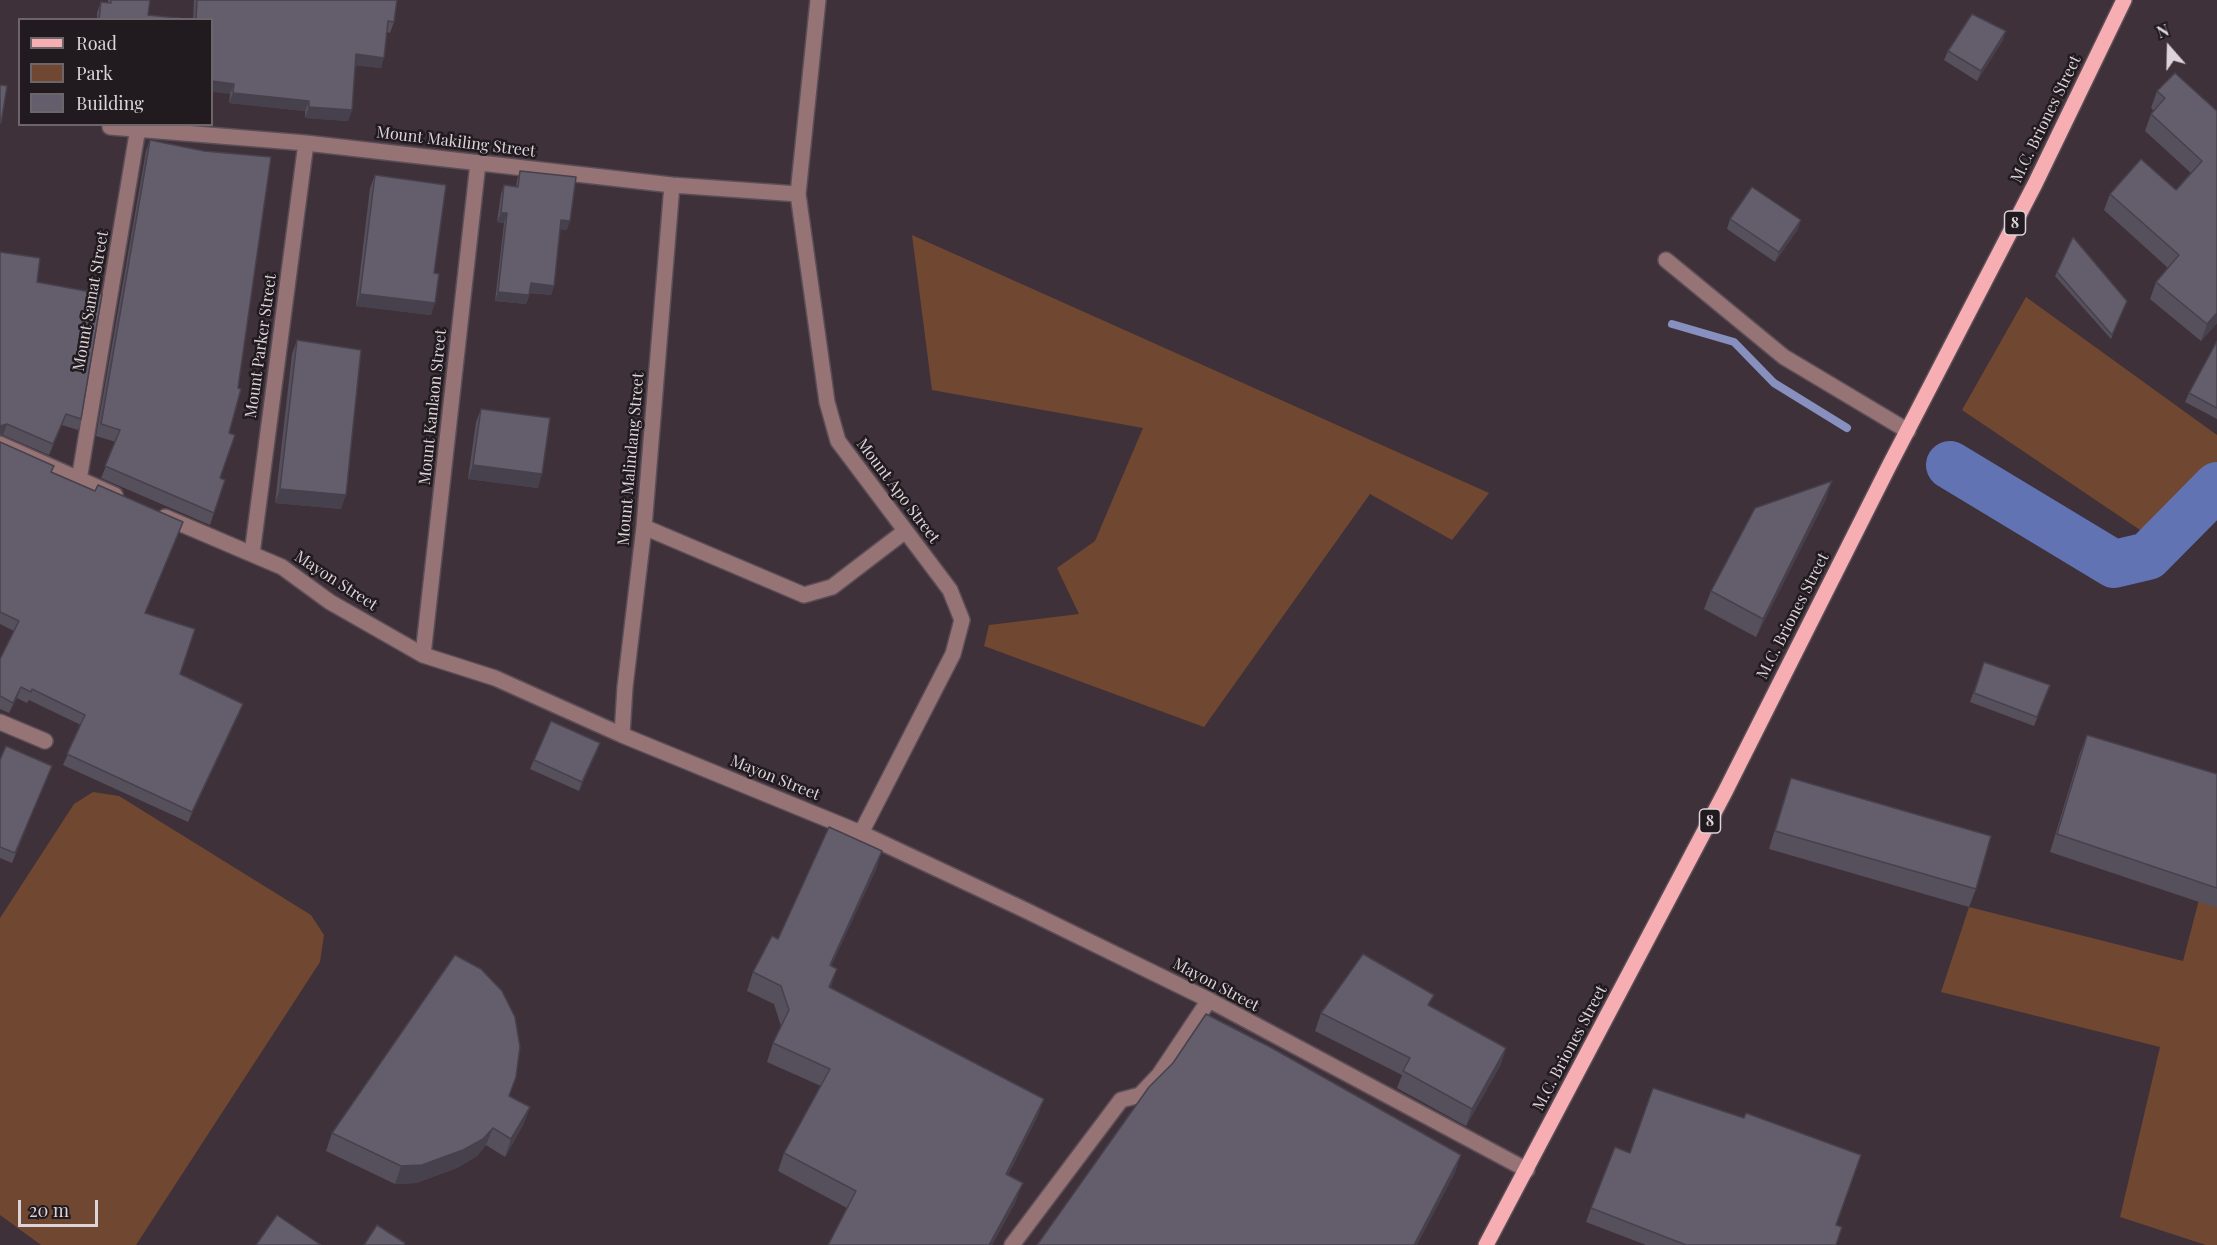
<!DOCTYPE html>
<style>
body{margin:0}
#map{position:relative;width:2217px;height:1245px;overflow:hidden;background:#3f313a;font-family:"Playfair Display",serif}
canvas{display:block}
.legend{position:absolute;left:18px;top:18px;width:195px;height:108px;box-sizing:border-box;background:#211b1f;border:2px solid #6c6569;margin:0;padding:8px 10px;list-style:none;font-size:18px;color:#ddd4d9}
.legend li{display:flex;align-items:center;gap:12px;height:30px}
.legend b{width:30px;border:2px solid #6c6569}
.north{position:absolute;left:2139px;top:18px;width:60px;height:60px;-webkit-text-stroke:4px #211b1f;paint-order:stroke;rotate:340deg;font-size:16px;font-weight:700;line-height:24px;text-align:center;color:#ddd4d9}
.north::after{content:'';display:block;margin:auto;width:21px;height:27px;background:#ddd4d9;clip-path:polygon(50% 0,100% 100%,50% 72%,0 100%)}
.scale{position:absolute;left:18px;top:1200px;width:80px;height:27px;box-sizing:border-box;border:3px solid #ddd4d9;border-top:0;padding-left:8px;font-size:18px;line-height:21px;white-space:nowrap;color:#ddd4d9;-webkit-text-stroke:4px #211b1f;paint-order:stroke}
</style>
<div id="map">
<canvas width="2217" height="1245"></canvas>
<ul class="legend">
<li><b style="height:8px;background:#f6aeb3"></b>Road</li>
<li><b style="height:16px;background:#704731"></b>Park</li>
<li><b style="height:16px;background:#645d6c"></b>Building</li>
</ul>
<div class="north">N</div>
<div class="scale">20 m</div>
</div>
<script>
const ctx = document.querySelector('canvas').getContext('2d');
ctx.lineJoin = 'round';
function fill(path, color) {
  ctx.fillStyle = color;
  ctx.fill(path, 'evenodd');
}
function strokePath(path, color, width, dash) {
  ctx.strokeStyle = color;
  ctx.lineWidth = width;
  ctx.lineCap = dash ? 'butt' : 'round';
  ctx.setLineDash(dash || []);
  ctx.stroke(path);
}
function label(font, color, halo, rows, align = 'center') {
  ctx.font = font + ' "Playfair Display",serif';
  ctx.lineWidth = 5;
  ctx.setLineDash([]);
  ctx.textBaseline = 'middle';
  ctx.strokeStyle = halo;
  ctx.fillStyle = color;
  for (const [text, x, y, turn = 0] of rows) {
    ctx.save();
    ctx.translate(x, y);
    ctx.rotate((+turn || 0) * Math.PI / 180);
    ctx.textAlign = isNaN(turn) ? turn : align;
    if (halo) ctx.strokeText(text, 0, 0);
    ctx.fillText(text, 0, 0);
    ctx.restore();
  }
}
fill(new Path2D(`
 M912 235 1489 493 1452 540 1370 494 1204 727 984 646 989 625 1079 614 1057 568 1095 541 1143 428 932 390Z
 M2026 297 2217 435V472L2149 536 1962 410Z
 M93 792 119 796 311 915 324 935 320 962 136 1245H41L0 1215V918L74 804Z
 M2200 896 2217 901V1245H2206L2120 1217 2160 1047 1941 992 1969 907 2183 961Z`), '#704731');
strokePath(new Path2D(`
 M1672 324 1734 342 1774 383 1847 428`), '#8790be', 8);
strokePath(new Path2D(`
 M1950 465 2114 564 2148 556 2217 486`), '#6273b3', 48);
const minor = new Path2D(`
 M818 0 798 194 827 402 838 441 950 590 962 620 953 654 861 833
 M110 127 306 143 672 185 798 194
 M1666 260 1784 357 1908 431
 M0 444 115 495
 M79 480 138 128
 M165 517 282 567 330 602 423 655 495 678 622 735 861 833 1025 910 1209 1000 1527 1170
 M644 527 804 595 832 587 904 532
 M252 554 306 143
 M423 655 478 163
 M0 722 45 741
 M622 735 625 687 644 527 672 185
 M1012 1245 1121 1100 1140 1095 1159 1075 1209 1000`);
const major = new Path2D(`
 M1486 1245 1725 792 1888 468 2035 184 2124 0`);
strokePath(minor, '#5b4e57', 18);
strokePath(major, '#5b4e57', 18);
strokePath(minor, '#967375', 15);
strokePath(major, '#f6aeb3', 15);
fill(new Path2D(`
 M108 0H150L148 15 193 19 194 0H397L394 22 390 33 387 32 381 68 355 65 352 110 348 121 305 118V111L229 103 230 94 212 20H97V13L101 2 108 3Z
 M2003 40 1977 81 1944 60 1948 51Z
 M2157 91 2217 111V323L2201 341 2150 299 2156 282 2168 268 2104 210 2110 194 2176 190 2191 173 2145 131 2151 114 2154 111 2151 108Z
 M150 140 229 433 220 478 225 480 210 525 101 478 116 442 96 436 146 151Z
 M520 171 567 230 560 229 554 286 551 295 530 293 526 304 495 301 504 223 497 222 501 194 504 185 516 187 517 180Z
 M375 175 434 273 431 315 356 306 370 188Z
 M1730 219 1798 229 1775 262 1727 229Z
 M0 252 37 282 81 419 78 430 62 425 49 455 3 435H0Z
 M2057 272 2127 301 2111 339 2055 276Z
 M297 340 341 509 275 503 292 354Z
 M2217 342V419L2185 402 2189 393Z
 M481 409 538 488 468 479 476 422Z
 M0 442 52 472 95 491 183 522 145 614 180 674 243 704 239 714 188 822 63 765 81 725 29 700 27 703 17 698 9 713 0 709V659L14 631 0 624Z
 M1826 499 1756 637 1704 609 1711 591Z
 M1984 662 2050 685 2034 726 1970 702Z
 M2087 735 2217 774V908L2050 852 2080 753Z
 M600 743 579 791 530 769 534 760Z
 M0 760 48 775 12 863 0 858Z
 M1791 778 1976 889 1969 907 1769 849 1785 796Z
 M882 851 876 869 831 966 830 988 1044 1099 1037 1117 1008 1175 1016 1201 992 1245H828L847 1208 778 1171 784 1153 821 1086 767 1062 773 1043 781 1026 774 1004 747 991 753 972 778 939Z
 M1430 1006 1506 1048 1500 1066 1466 1126 1397 1088 1402 1075 1315 1031 1321 1013Z
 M509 1096 530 1107 523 1125 505 1157 486 1145 477 1156 457 1168 416 1183 395 1184 326 1151 332 1133Z
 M1591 1208 1836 1225V1245H1646L1586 1222Z`), '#56505d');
fill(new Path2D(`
 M2006 31 2003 40 1977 81 1981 71Z
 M356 54 384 58 381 68 352 65Z
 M212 81 234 84 230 94 212 92Z
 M233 93 309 101 305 111 229 103Z
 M309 107 352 110 348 121 305 118Z
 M501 213H507L504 223 497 222Z
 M561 220 570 221 567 230 558 229Z
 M1801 220 1798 229 1775 262 1779 252Z
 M531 283 554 286 551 295 527 292Z
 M498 292 529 295 526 304 495 301Z
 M360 294 435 303 431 315 356 306Z
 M2217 313V323L2201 341 2207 324Z
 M66 414 62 425 49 455 53 444Z
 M7 424 3 435H0V426Z
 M473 465 542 474 538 488 468 479Z
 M1832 481 1826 499 1756 637 1763 619Z
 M280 489 346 495 341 509 275 503Z
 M21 687 17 698 9 713 13 703Z
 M243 704 239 714 188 822 192 812Z
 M600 743 597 752 579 791 582 782Z
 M882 851 876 869 823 983 830 965Z
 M837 969 831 987 822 1005 829 987Z
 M1506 1048 1500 1066 1466 1126 1472 1109Z
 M1044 1099 1037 1117 999 1192 1006 1174Z
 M530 1107 523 1125 505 1157 511 1139Z
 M493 1128 486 1145 477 1156 457 1168 416 1183 395 1184 401 1166Z
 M1461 1155 1455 1173 1417 1245H1414Z
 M1023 1183 1016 1201 992 1245H989Z`), '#46414c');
const building = new Path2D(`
 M111 0H150L148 15 195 20H99L101 2 111 3Z
 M197 0H397L394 22 388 21 384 58 356 54 352 110 309 107V101L233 93 234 84 212 81V20H196Z
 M1972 14 2006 31 1981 71 1948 51Z
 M2175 73 2217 111V313L2207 324 2156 282 2179 255 2110 194 2141 159 2176 190 2202 161 2151 114 2165 98 2157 91Z
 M0 85 7 86 1 123H0Z
 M150 140 204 151 271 157 238 388 241 389 229 433 235 435 220 478 225 480 214 513 105 466 120 430 101 424Z
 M520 171 576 177 570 221 561 220 554 286 531 283 529 295 498 292 507 213H501L504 185 518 187Z
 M375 175 446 185 434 273 439 274 435 303 360 294Z
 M1752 187 1801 220 1779 252 1730 219Z
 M2073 237 2127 301 2112 335 2057 272Z
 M0 252 40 258 37 282 102 294 81 419 66 414 53 444 7 424 0 426Z
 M297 340 361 350 346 495 280 489Z
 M2217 341V408L2189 393Z
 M481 409 550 418 542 474 473 465Z
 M0 442 54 466 51 472 95 491 98 485 183 522 145 613 195 629 180 674 243 704 192 812 67 754 85 715 32 689 31 692 21 687 13 703 0 696V659L19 621 0 612Z
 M1832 481 1763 619 1711 591 1755 508Z
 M1984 662 2050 685 2037 717 1974 693Z
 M551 721 600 743 582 782 534 760Z
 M2087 735 2217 774V888L2057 834Z
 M6 746 52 766 15 853 0 847V760Z
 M1791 778 1991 836 1976 889 1775 831Z
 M829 827 882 851 830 965 837 969 829 987 1044 1099 1006 1174 1023 1183 989 1245H828L856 1191 784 1153 830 1069 773 1043 789 1010 781 986 753 972 772 936 778 939Z
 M1363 954 1434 995 1428 1005 1506 1048 1472 1109 1403 1071 1410 1058 1321 1013Z
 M455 955 481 969 502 991 515 1017 520 1047 516 1077 509 1096 530 1107 511 1139 493 1128 483 1139 463 1150 422 1165 401 1166 332 1133Z
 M1206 1014 1272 1048 1461 1155 1414 1245H1037L1149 1087 1173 1063Z
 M1653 1088 1744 1118 1746 1113 1861 1155 1836 1225 1842 1227 1836 1245H1686L1591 1208 1615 1147 1630 1153Z
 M277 1215 321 1245H256Z
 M377 1225 405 1243 404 1245H364Z`);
fill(building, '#645d6c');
strokePath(building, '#46414c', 1.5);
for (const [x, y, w] of [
 [2015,223,21],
 [1710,821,21]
]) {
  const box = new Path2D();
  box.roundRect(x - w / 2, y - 12, w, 24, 4.5);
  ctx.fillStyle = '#211b1f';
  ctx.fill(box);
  strokePath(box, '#ddd4d9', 1.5);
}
label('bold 15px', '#ddd4d9', null, [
 ["8",2015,223],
 ["8",1710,821]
]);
label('16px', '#ddd4d9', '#211b1f', [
 ["M.C. Briones Street",2046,119,-64],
 ["Mount Makiling Street",456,142,7],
 ["Mount Samat Street",91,301,-80],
 ["Mount Parker Street",261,346,-82],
 ["Mount Kanlaon Street",433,407,-84],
 ["Mount Malindang Street",631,459,-85],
 ["Mount Apo Street",898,491,53],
 ["Mayon Street",336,581,33],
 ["M.C. Briones Street",1793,616,-63],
 ["Mayon Street",775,778,22],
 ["Mayon Street",1216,985,28],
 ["M.C. Briones Street",1570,1048,-62]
]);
</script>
